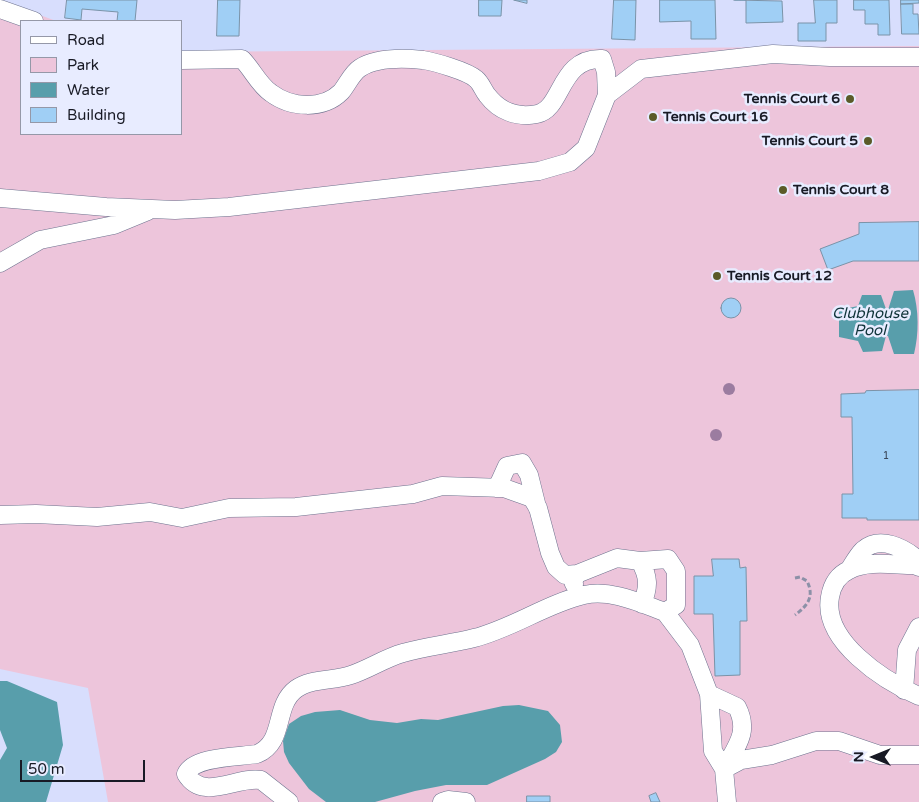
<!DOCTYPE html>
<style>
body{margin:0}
#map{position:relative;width:919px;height:802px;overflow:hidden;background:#d8defd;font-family:"Varela Round",sans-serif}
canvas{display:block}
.legend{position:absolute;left:20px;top:20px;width:162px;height:115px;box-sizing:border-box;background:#e8ecff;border:1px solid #9598a8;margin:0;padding:6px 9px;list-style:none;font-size:15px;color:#181a25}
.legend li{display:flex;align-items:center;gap:10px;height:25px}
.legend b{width:25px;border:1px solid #9598a8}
.north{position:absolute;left:849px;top:732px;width:50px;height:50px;-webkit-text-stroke:4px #e8ecff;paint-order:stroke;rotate:270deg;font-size:14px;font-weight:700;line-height:20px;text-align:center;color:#181a25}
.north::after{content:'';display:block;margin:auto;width:18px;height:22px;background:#181a25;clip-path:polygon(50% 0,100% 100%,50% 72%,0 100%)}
.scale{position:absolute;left:20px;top:760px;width:125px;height:22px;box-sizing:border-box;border:2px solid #181a25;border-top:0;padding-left:6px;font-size:15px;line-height:18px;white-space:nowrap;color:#181a25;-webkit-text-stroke:4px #e8ecff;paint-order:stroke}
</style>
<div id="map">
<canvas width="919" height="802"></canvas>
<ul class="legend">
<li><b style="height:6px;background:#fff"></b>Road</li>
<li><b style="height:14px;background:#edc5db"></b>Park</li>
<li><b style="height:14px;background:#589eab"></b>Water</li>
<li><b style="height:14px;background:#a0cff5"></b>Building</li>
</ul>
<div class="north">N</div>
<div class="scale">50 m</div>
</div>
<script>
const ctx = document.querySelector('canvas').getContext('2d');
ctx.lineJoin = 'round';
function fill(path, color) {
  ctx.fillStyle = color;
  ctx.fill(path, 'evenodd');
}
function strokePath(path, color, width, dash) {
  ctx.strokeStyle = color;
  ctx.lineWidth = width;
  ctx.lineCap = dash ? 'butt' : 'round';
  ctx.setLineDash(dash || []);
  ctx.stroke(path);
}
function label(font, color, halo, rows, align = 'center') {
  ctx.font = font + ' "Varela Round",sans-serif';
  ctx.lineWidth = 5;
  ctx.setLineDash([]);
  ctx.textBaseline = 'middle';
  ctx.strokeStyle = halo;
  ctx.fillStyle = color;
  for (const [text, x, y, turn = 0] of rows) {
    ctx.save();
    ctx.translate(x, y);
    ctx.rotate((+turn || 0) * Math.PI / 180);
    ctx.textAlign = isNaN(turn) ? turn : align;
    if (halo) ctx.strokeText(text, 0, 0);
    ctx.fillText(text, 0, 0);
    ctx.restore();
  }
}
fill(new Path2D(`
 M0 0 56 21H21V134H181V52L919 46V802H108L88 688 0 669Z`), '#edc5db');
fill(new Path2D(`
 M913 290C919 310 919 334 914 354H894L888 336H886L882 351 863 352 858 341 839 337V310L858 306 862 295H881L886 309 888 310 894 291Z
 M0 681H7L57 702 63 745 46 802H0V760L7 748 0 730Z
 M519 705 548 711 560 725 562 742 556 752 545 759 487 785H446L415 791 375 802H326L309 789 289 763 284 752 283 741 289 724 301 716 315 712 340 710 370 720 397 723 421 719 438 720 503 706Z`), '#589eab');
const building = new Path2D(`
 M67 0H137L135 21H117L118 12 82 9 81 20 65 18Z
 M218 0H240L239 36H217Z
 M479 0H502L501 16H479Z
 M514 0H527V3Z
 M614 0H636L635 40 612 39Z
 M660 0H715L716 39H691V21L660 22Z
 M734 0 782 1 783 22 746 23V0Z
 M814 0H837V23H826V41H798V23H815Z
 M854 0H889L890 35H878V24H865V10H854Z
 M901 0H919V3L901 4Z
 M901 4H913V14H918L919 34H902Z
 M919 222V261H853L828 270 820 249 859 234V223Z
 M721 308a10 10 0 1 1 20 0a10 10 0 1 1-20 0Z
 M919 390V520H867V518H842V494H853L852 417H841V394L865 393 866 391Z
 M712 559H739L740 568 746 567 747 621H740V675L715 676 713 614H694V576H713Z
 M656 793 660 802H651L649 796Z
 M527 796H550V802H527Z`);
fill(building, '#a0cff5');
strokePath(building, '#7a93a8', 1);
const minor = new Path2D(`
 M0 9 34 21
 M607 95 641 69 773 54 830 57H919
 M0 198 106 207 175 210 229 207 539 171 570 162 586 148 607 95 606 72 602 59C559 57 563 109 537 114 517 118 499 111 487 95 483 90 481 83 476 79 467 71 435 62 423 60 403 58 377 57 360 68 352 73 347 85 341 92 323 110 291 108 271 93 259 85 252 69 242 59L181 60
 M0 263 40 240 114 225 148 211
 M497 488 507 466 522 463 529 475 537 507
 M0 515 36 514 97 517 150 512 182 518 229 508 296 507 413 494 442 486 504 488 532 498 538 508 550 553 556 567 565 575 577 574 573 581 574 584
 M640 561C649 577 649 587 642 604
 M919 567 914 565C893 565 868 560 849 570 838 575 832 585 830 597 822 641 884 681 919 696
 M849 570C853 564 857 556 863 550 880 535 905 548 919 561
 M665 612 690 645 709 694
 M904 690 907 650 919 627
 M709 694 737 707C750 732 736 747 724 769L713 751Z
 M289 802 261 780C236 776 203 802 186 774 194 756 239 757 257 754 286 742 273 706 296 689 311 678 334 681 351 675 369 669 385 658 403 653 427 646 451 644 474 638 511 629 548 603 584 595 611 589 640 603 665 612L676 605V571L668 559 640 561 617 558 577 574
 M442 802 448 800 466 802
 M727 802 724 769 741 760 772 755 816 741H839L880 755H919`);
strokePath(minor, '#6e738f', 19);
strokePath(new Path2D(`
 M795 578 800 577 807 581C815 597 807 606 795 615`), '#8c90a7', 3, [5, 2.5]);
strokePath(minor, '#fff', 18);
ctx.fillStyle = '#9b7ca0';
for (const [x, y] of [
 [729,389],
 [716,435]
]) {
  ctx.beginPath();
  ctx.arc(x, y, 6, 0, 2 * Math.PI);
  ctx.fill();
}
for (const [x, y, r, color] of [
 [850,99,5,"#5b5b28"],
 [653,117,5,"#5b5b28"],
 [868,141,5,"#5b5b28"],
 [783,190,5,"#5b5b28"],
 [717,276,5,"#5b5b28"]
]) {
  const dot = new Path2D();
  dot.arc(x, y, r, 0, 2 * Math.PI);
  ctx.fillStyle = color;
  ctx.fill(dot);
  strokePath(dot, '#e8ecff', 2);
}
label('11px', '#3a4759', null, [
 ["1",886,456]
]);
label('bold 14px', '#181a25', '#e8ecff', [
 ["Tennis Court 6",840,99,"right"],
 ["Tennis Court 16",663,117],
 ["Tennis Court 5",858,141,"right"],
 ["Tennis Court 8",793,190],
 ["Tennis Court 12",727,276]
], 'left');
label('italic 15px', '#0f3339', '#e8ecff', [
 ["Clubhouse",870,314],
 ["Pool",870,331]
]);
</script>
